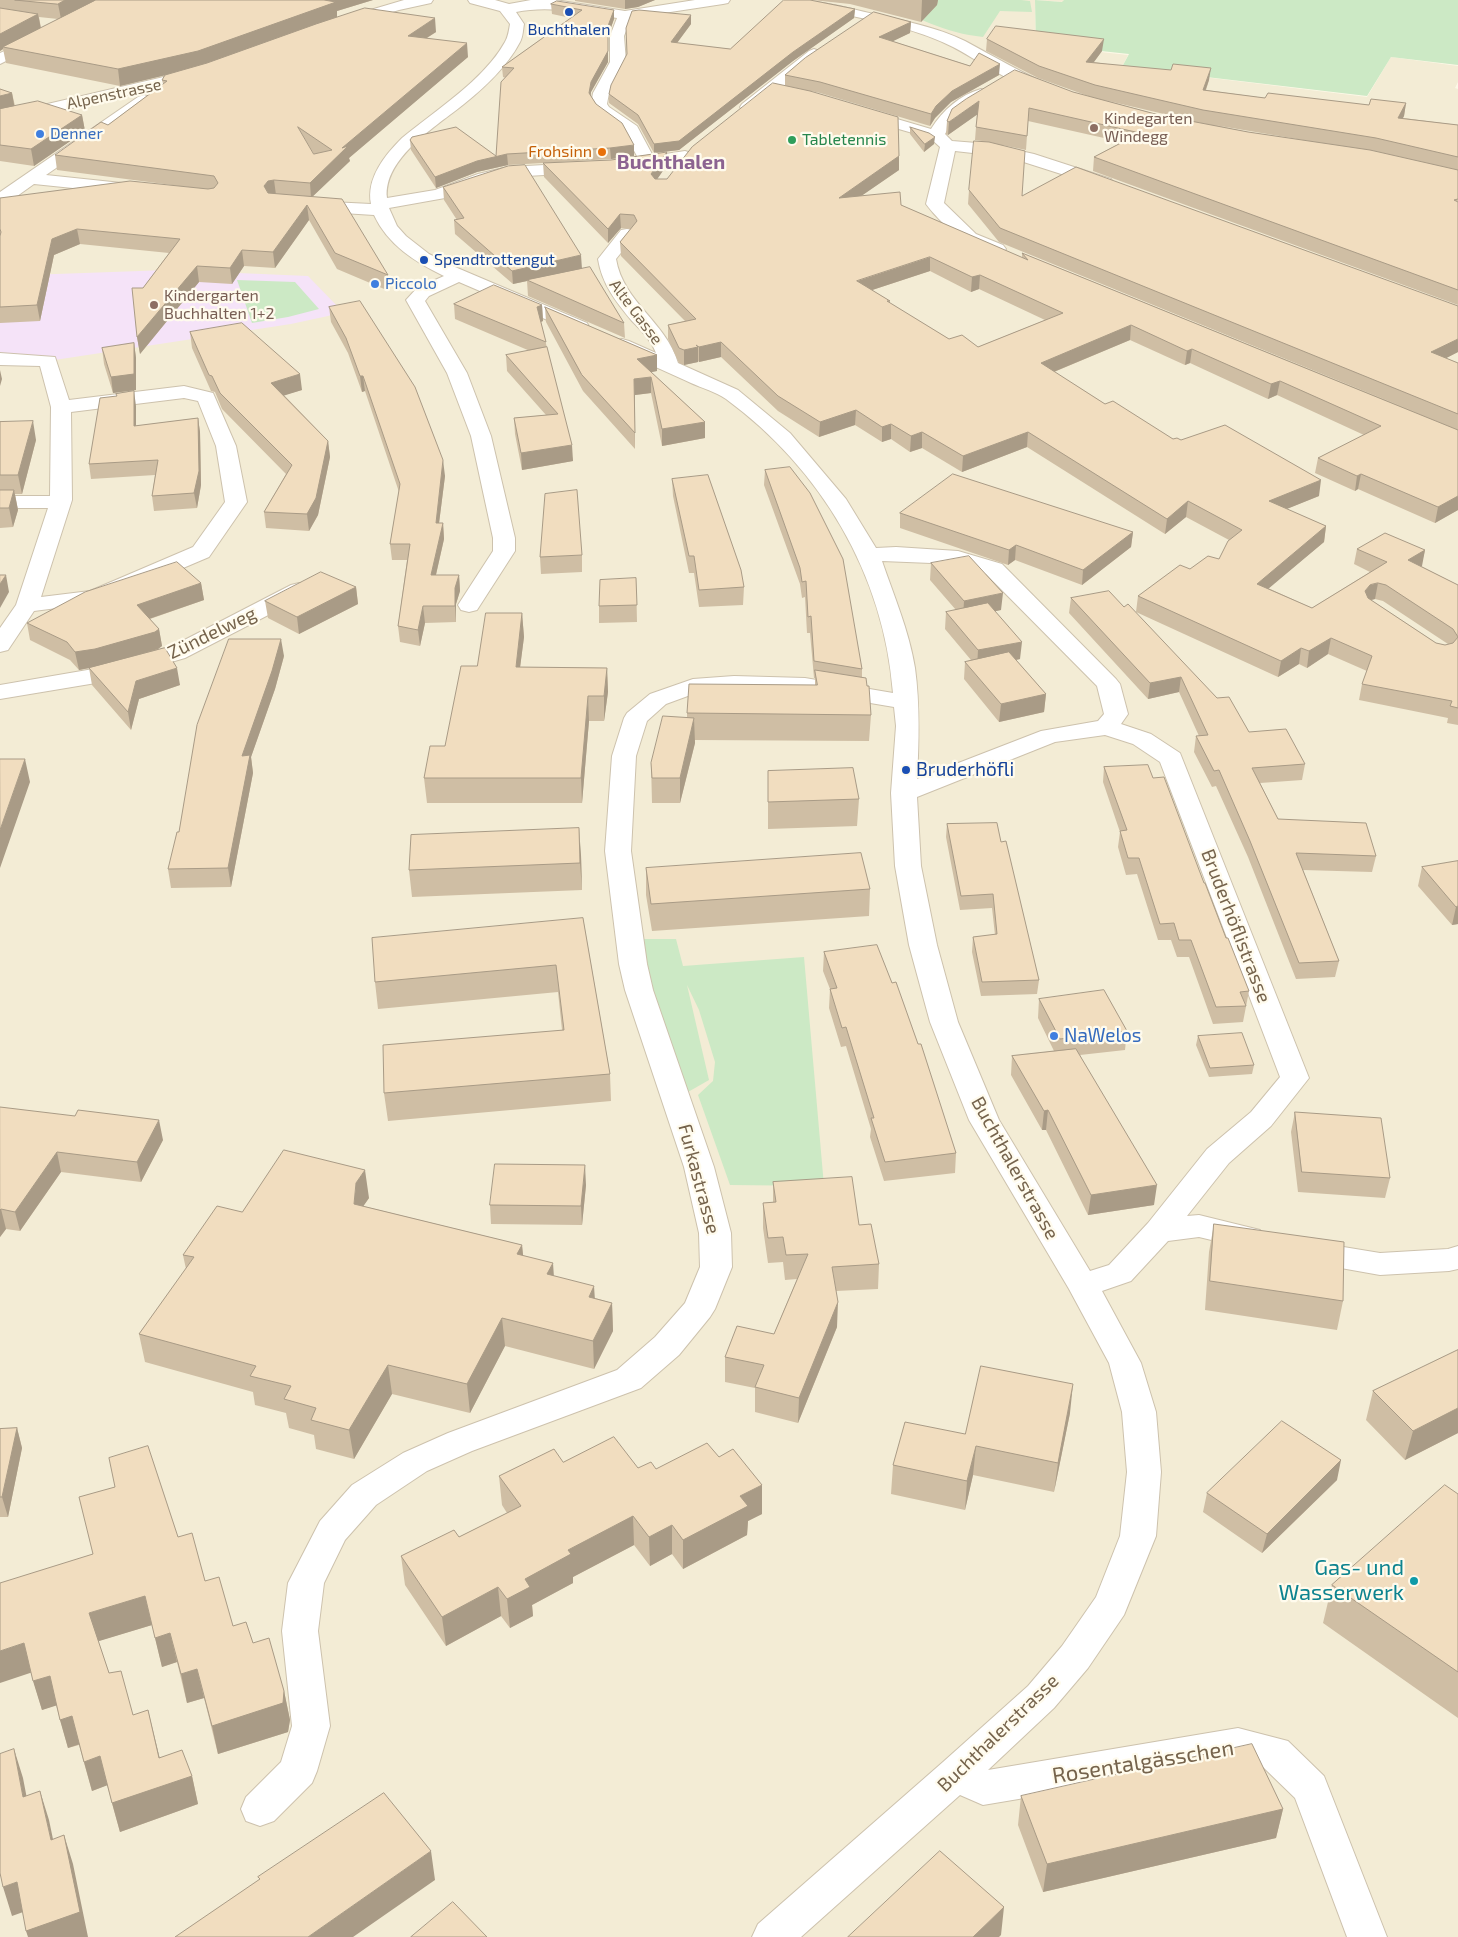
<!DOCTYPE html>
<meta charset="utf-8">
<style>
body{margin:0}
canvas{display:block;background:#fcf8e7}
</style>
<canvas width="1458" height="1937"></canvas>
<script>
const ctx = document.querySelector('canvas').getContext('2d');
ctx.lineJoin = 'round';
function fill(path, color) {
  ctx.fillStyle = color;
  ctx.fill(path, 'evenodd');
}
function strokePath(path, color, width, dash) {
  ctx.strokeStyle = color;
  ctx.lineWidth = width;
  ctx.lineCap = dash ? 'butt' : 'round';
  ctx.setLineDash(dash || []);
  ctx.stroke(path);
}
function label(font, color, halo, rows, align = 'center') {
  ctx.font = font + ' "Exo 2",sans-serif';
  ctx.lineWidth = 4.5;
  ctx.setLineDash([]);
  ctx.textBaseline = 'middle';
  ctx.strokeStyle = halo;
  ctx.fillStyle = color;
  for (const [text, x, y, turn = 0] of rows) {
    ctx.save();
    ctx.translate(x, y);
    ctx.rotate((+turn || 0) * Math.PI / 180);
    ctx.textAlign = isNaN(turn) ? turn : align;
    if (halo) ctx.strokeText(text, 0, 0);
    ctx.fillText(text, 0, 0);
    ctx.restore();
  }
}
fill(new Path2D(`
 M0 0H1064L1063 2 1035 0 1036 45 1128 55 1122 67 1367 97 1391 57 1458 66V82L1455 88 1458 89V1937H0Z`), '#f3ecd5');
fill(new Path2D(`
 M168 270 308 276 342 311 328 316 291 324 48 361 0 364V276Z`), '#f5e3f8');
fill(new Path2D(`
 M882 0H1021L1030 1 1032 12 1000 11 983 37C945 33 916 18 882 0Z
 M1035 0 1062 2 1064 0H1458V65L1391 57 1367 96 1122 67 1129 54 1036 44Z
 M237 280 295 282 319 309 288 317 252 323Z
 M638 939H676L683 966 804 957 824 1186 730 1185 698 1095 713 1081 715 1062 699 1010 687 985 709 1080 688 1092 654 1011Z`), '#cce9c5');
const minor = new Path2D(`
 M404 0H433L431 3 399 10 345 26 340 25 338 22 340 19Z
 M468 0H495L509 4 531 0H555L625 11 695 0H730L728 3 723 4 631 18 624 36 626 62 609 93 607 104 609 107 637 126 653 156 685 151 691 153 693 156 691 159C675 163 640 171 625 168L623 164 625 160 638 158 624 132 597 113 591 104 593 93 610 62V36L617 18C583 13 550 5 516 12L524 24C523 29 523 37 520 42 507 67 485 87 464 104 437 126 383 158 387 198L435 190 478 174 508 167 581 163 587 164 589 168 587 172 581 173 508 177 445 198 389 208 397 226 406 236 429 254 455 267 587 323 589 327 587 331 580 333 573 331 459 282 429 296 425 301 467 373 491 436 515 538V551L477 610 469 612 461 610 458 605 493 551V538L471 436 447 373 406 300 417 288 444 276C415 262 388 245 374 215L311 211 305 210 302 206 305 202 311 201 371 204C366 178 385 155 402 138 436 110 484 80 505 42 508 37 509 30 510 24L500 11 470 3Z
 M788 0C819 0 843 7 874 14 905 21 936 27 965 41 993 56 1020 72 1049 85L1052 88 1049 91C1029 96 973 57 953 47 903 22 844 16 790 3Z
 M39 35 44 36 46 39 44 42 0 64V53Z
 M814 49 819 51 822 54 819 57 754 110H742L740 107 742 104 809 51Z
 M198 69 203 71 206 74 203 77 0 125V115Z
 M981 89 987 91 989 94 987 97C968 107 954 116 945 134L952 141 989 144 1034 154 1111 179 1113 183 1111 187 1105 188 1008 157 955 151 944 203 976 234 1003 245 1006 249 1003 253C978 259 940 223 926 204L940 147 930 138 857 117 855 114 857 111 863 109 931 129C943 110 960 95 981 89Z
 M144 95 150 97 152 100 150 103 46 175 131 184 137 185 139 189 137 193 131 194 34 184 6 204 0 205V192L138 97Z
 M627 229 633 230 636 234 616 259C623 302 666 322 678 363L738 390 790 433 846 499 876 548 896 547 958 551 1002 564 1116 679 1120 684 1128 714 1121 724 1151 734 1180 753 1309 1078 1271 1126 1229 1163 1187 1216 1199 1215 1260 1230 1265 1238 1260 1246 1249 1249 1199 1237 1168 1241 1131 1281 1102 1291 1141 1363 1156 1412 1161 1472 1156 1536 1124 1615 1088 1668 1054 1708 988 1770 1238 1728 1288 1741 1324 1776 1387 1937H1347L1295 1798 1263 1767 1238 1762 983 1805 960 1795 801 1937H752L758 1924 943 1762 1028 1686 1062 1646 1096 1597 1120 1536 1127 1472 1122 1412 1109 1363 1069 1289 969 1120 930 1022 909 945 895 866 891 793 896 726 894 707 805 692 734 690 696 693 666 704 647 721 636 756 631 851 647 964 653 990 714 1167 731 1233 732 1267 715 1309 710 1317 679 1355 641 1388 472 1451 427 1471 376 1505 345 1540 324 1583 318 1631 330 1726 317 1771 312 1783 274 1821 260 1826 246 1821 241 1809 246 1797 281 1762 292 1726 282 1631 288 1583 320 1521 352 1485 403 1453 448 1433 617 1370 655 1337 685 1303 700 1267 699 1233 684 1167 625 990 619 964 605 851 612 756 624 718 627 713 650 694 693 679 734 676 805 678 893 693C884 574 821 469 726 399 716 392 702 388 691 383 666 372 641 360 615 349L612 345 615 341 622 339 629 341 656 353C651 340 642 331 632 321 616 302 602 284 598 259L621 230ZM882 561 956 564 986 574 1097 686 1104 714 1098 721 1041 731 917 779C919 741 920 705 915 668 909 631 894 596 882 561ZM1105 735 1133 744 1160 762 1280 1077 1251 1112 1207 1149 1148 1223 1109 1265 1090 1271 999 1120 958 1022 937 945 921 866 917 797 1055 742Z
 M0 353 55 357 69 400 184 386 213 393 236 446 247 502 209 557 103 602 34 611 8 650 0 652V628L16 605 48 508H0V496H50L51 407 40 366 0 365ZM184 398 198 401 216 446 225 502 193 547 90 591 41 597 72 500 71 412Z
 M299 583 307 585 310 590 307 595 185 658 102 682 0 699V685L99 668 169 648 291 585Z
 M1307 1241 1380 1253 1448 1249 1458 1246V1269L1449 1271 1380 1275 1296 1260 1291 1252 1296 1244Z`);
strokePath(minor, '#cdc2ad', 2);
fill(minor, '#fff');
fill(new Path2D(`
 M0 0H373L337 11V17L436 32 427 38 468 57 349 158 350 161 312 197 388 275 389 291 337 269 309 220 275 268 244 266 232 284 199 282 140 354 137 337 143 288 169 253 80 244 54 255 40 321 0 323V198L172 185 57 170 55 155 108 125 163 84 162 80 165 75 120 86 6 63 3 49 0 51ZM39 17 58 19 41 28Z
 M575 0H655L638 7 625 9 575 1Z
 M812 0H938L937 5 921 22 850 4Z
 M551 4 614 10V19L608 36V62L591 92V96L596 104 634 156 611 159 508 165 477 172 436 188 411 150 410 140 496 156 506 78 503 77 502 67 571 18 552 14Z
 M855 9 854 18 793 61 679 150 654 153 638 124 609 103V94L691 15V24L677 43 730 49Z
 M911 22 910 33 892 41 999 75 951 102 935 118 930 126 820 93 811 91 899 156V170L861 196 901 205 1022 258V253L1425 416 999 242 968 204 969 190 982 141 975 140 977 114 948 135 946 134 947 121 1073 92 1091 97 1038 78 986 51 987 39 1102 51 1094 62 1209 80 1206 90 1265 98 1369 105 1406 103 1404 116 1403 118 1458 125V305L1093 171 1094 157 1122 142 1028 121 1026 150 1002 145 1022 196 1458 306V352L1446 358 1458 363V510L1435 523 1358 489 1355 491 1315 473 1318 458 1364 435 1277 395 1268 399 1190 363 1185 365 1130 340 1054 372 1105 404 1173 439 1181 440 1319 496 1286 509 1326 526 1324 542 1268 588 1312 608 1370 572 1354 564 1357 549 1425 550 1421 566 1458 585V725L1447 723 1448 718 1359 700 1362 684 1367 671 1328 654 1307 668 1299 664 1278 677 1136 612 1138 596 1190 569 1219 559 1229 540 1186 517 1165 534 1027 447 962 472 922 448 910 452 891 439 882 442 855 425 819 437 778 411 721 357 699 362 698 361V362L684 365 679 363 668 339V325L685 321 621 256 620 242 631 229 621 228 608 243 544 177 543 163 611 160 667 152V165L657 179H667L785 86V75ZM1104 100 1194 121 1159 115ZM1214 125 1309 141 1248 132ZM930 271 971 292 979 289 1045 320 978 347 949 339 889 303 890 301 872 290ZM1375 599 1383 601 1448 644 1445 645 1436 643 1371 600Z
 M0 89 12 93 15 106 82 115 85 131 34 166 0 161Z
 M910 127 934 144 924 152 910 134Z
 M443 187 582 268 624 323 625 338 528 296 527 281 513 284 455 234 454 220H457L444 200Z
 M454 304 542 305 543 321 541 322 573 461 522 470 515 434 514 418 546 415 507 371 506 355 530 351 455 319Z
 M329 307 445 476 439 523H443L444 539 436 575H459L460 591 456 604V622L425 623 420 646 400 642 398 626 407 560H392L390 544 399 492 365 391 362 392 348 353 331 322Z
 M545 307 657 355V371L651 372 705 422V438L662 446 651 393 635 395V449L583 391 546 322Z
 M190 332 302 390 284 395 328 441 330 457 318 515 309 531 266 528 264 512 286 474 222 409 215 392 211 391 192 348Z
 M134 343 136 358V390L113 393 104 364 102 348Z
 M136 406V426L198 418 200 432 201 485 197 508 154 511 152 496 155 475 91 479 89 464Z
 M0 422 36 440 22 494H15L18 510 13 527 0 528Z
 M765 470 862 669V677L871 715 869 741 695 740V743L680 803H652L651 763 687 718V713L815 685V678H814L810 633H807L805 597 802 598 800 584 764 485Z
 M672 479 744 587 743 605 699 607 694 573H689L673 496Z
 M900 513 1133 532 1131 547 1082 585 1015 560 1008 565 900 528Z
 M582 555V572L541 574 540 557Z
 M931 563 1001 610 995 611 1020 659 1016 660 1046 694 1044 712 999 722 964 679 965 662 971 660 945 629 946 612 956 610 930 580Z
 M636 578 637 622 599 623V606Z
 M201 583 204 600 150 619 159 629 162 646 158 649 180 685 139 699 131 730 92 685 89 668H90L79 670 70 660 30 640 27 623Z
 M356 587 358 604 299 634 268 618 265 601Z
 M1071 598 1124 607 1249 732 1305 764 1302 780 1260 783 1278 819 1376 856 1372 872 1303 870 1339 961 1335 977 1296 979 1248 857 1216 786 1212 787 1194 752 1196 736H1199L1179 692 1148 699 1069 613Z
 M522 613 524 637 520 667 607 668 608 692 604 721H589L582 803H427L424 778 445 746 477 666Z
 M284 656 275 689 251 757 253 773 231 887 171 888 168 869 179 832Z
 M1104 767 1153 778 1204 883 1226 938 1249 991 1243 1022 1213 1024 1189 957H1177L1171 940H1158L1137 874 1126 875 1118 847 1120 832 1103 782Z
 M768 771 859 799 857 826 768 829Z
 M947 824 1001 842 1039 980 1037 994 981 996 972 952 973 937 995 935 992 908 960 910 946 837Z
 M581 855 582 890 412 897 409 870Z
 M1458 861V924L1452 925 1418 886 1422 867Z
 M646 868 870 889 869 916 652 931 646 895Z
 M583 918 610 1074 611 1101 388 1121 384 1093 562 1030 558 992 378 1009 375 982Z
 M824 952 956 1153 955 1173 884 1181 870 1137 871 1129 846 1046 841 1047 829 1008 830 989 823 971Z
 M1039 999 1127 1031 1125 1050 1080 1055 1154 1205 1088 1215 1046 1130H1042L1011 1075 1012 1056 1054 1051 1038 1018Z
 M1198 1036 1254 1065 1252 1074 1209 1077 1196 1045Z
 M0 1107 163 1140 141 1182 61 1172 20 1231 6 1229 0 1237Z
 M1295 1112 1390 1178 1385 1198 1298 1192 1291 1132Z
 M773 1182 859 1225 879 1264 878 1289 836 1291 837 1327 798 1423 755 1412V1388L725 1382V1357L774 1334 797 1279 785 1280 783 1262 768 1263 763 1228V1203L773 1202Z
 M586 1185 582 1225 491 1224 490 1205Z
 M369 1198 363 1206 522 1245 523 1256 554 1276 595 1298 612 1303 613 1331 594 1369 505 1346 470 1413 392 1394 354 1459 316 1449 314 1435 289 1428 286 1413 255 1405 253 1392 145 1362 139 1334 186 1269 183 1255 242 1212Z
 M1214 1224 1343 1301 1337 1330 1205 1310 1209 1252Z
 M1458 1350V1433L1405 1460 1366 1420 1373 1391Z
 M1070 1413 1054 1492 973 1475 965 1510 891 1494 893 1465 965 1434Z
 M17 1428 22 1448 8 1517H0V1429Z
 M719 1457 762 1485V1514L748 1521 747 1535 683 1569 672 1554 650 1566 634 1545 573 1577V1583L532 1605 533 1616 510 1628 501 1616 446 1646 405 1585 401 1556 459 1537 507 1513 502 1505 499 1476 563 1462 656 1469Z
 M1337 1480 1262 1553 1203 1512 1207 1493Z
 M1458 1494V1718L1323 1623 1332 1585Z
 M178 1537 233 1626 253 1643 284 1691 290 1720 288 1732 218 1754 204 1698 187 1703 177 1662 162 1667 152 1625 98 1641 109 1673 133 1715 160 1758 192 1776 198 1804 120 1832 107 1785 92 1791 79 1745 68 1748 56 1705 42 1710 31 1673Z
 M1021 1796 1283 1809 1276 1838 1043 1892 1018 1825Z`), '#cfbea4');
fill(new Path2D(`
 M65 0H98L61 19 58 4Z
 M323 0H373L337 11V17L200 67 120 86 118 69Z
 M625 0H655L638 7 625 9Z
 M922 0H938L937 5 921 22Z
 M855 9 854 18 793 61 679 150 654 153V144L793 52Z
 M614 10V19L608 36V62L591 92 589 104V93L591 82 608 26Z
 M38 14 41 29 3 47V49L0 51V34Z
 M691 15V24L671 51V42Z
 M435 18 436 32 409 49 408 36Z
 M911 22 910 33 879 48V37Z
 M1104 39 1102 51 1085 74 1086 62Z
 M467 43 468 57 349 158 350 161 311 198 310 183 342 148Z
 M1000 64 999 75 951 102 935 118 930 126 931 114 936 106 952 91Z
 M1211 68 1209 80 1201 103 1203 90Z
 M12 93 15 110 0 113V96Z
 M979 101 978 114 948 135 949 122Z
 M1406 103 1404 116 1396 131 1398 118Z
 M82 115 85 131 34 166 31 149Z
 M935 137 934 144 924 152 925 144Z
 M634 145V156L611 159 610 148Z
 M667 152V165L651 188V174Z
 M507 154 508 165 477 172 436 188 435 177 477 161Z
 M899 156V170L838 212 839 198Z
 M274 180 276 195 270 196 264 186 268 181Z
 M307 205 309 220 275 268 273 252Z
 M620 214 621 228 608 243V229Z
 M77 229 80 244 54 255 40 321 37 305 52 239Z
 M242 250 244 266 232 284 230 268Z
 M581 255 582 269 527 280V281L513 284 512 271Z
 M930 257V271L857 295V281Z
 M197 266 199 282 140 354 137 337Z
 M980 275 979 289 971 292 972 277Z
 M542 305 543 321 538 323 537 307Z
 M1131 325 1130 340 1039 378 1041 363Z
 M1458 339V352L1429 367 1431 352Z
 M721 342V357L699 362V347Z
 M134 343 136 358V390L113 393 111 377Z
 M698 347V362L684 365V350Z
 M1192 349 1190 363 1185 365 1187 351Z
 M657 355V371L637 375V359Z
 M0 370 2 379 0 386Z
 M300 374 302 390 273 399 271 383Z
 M360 376H363L365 391 362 392Z
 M651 377V393L635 395V449L634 379Z
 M1280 381 1277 395 1268 399 1271 384Z
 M134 391 136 406V440L134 426Z
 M856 410 855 425 819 437 820 422Z
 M198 418 200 432 201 485 197 508 194 493Z
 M33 421 36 440 22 494 18 475Z
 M705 422V438L662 446V429Z
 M891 424V439L882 442V427Z
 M922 432V448L910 452 911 436Z
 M1028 432 1027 447 962 472 963 456Z
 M328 441 330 457 318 515 309 531 307 514Z
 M572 445 573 461 522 470 521 453Z
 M443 460 445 476 437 539 436 523Z
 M1361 474 1358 489 1355 491 1357 476Z
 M1321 480 1319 496 1267 517 1269 501Z
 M14 490 18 510 13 527 9 508Z
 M1458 496V510L1435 523 1438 507Z
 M1188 501 1186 517 1165 534 1167 519Z
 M443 523 444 539 432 592 431 575Z
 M1326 526 1324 542 1255 600 1257 584Z
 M1133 532 1131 547 1082 585 1083 570Z
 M1016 545 1015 560 1008 565 1009 550Z
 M1425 550 1422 566 1405 575 1408 560Z
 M6 575 9 592 0 608V584Z
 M459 575 460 591 456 604V622L455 606V588Z
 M201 583 204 600 140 622 137 605Z
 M1378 583 1375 599 1367 601 1365 591 1370 585Z
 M356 587 358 604 299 634 297 617Z
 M1003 593 1001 610 963 618 964 601Z
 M423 606 425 623 420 646 418 630Z
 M522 613 524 637 517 691 516 667Z
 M159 629 162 646 158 649 99 666 79 670 75 652Z
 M1331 638 1328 654 1307 668 1309 651Z
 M281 639 284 656 275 689 251 757 253 773 231 887 228 868 242 756Z
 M1022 642 1020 659 977 668 978 650Z
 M1301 648 1299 664 1278 677 1281 661Z
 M177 668 180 685 139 699 131 730 128 712 136 681Z
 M607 668 608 692 604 721V696Z
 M1181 677 1179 692 1148 699 1150 683Z
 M1046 694 1044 712 999 722 1001 704Z
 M588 696 589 721 582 803 581 778Z
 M694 718 695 743 680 803V778Z
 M25 759 30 782 0 868V830Z
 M579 828 581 855 582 890 580 863Z
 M1458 906V924L1452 925 1456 907Z
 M1048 1110 1046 1130H1042L1044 1111Z
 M159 1120 163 1140 141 1182 137 1162Z
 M57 1152 61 1172 20 1231 15 1212Z
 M585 1165 586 1185 582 1225 581 1206Z
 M365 1170 369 1198 360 1211 354 1204 356 1183Z
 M1157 1185 1154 1205 1088 1215 1091 1195Z
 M1 1209 6 1229 0 1237V1210Z
 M522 1245 525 1274 517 1254Z
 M553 1263 555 1292 547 1274Z
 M594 1286 596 1315 589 1297Z
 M838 1302 837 1327 798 1423 799 1398Z
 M612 1303 613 1331 594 1369 593 1341Z
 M502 1318 505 1346 470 1413 467 1384Z
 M388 1365 392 1394 354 1459 349 1430Z
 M1073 1384 1070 1413 1054 1492 1058 1463Z
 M1458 1408V1433L1405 1460 1413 1431Z
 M17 1428 22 1448 8 1517 2 1497Z
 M976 1446 973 1475 965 1510 967 1481Z
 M1341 1460 1337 1480 1262 1553 1267 1534Z
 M762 1485V1514L748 1521 747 1535 683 1569V1540L740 1496Z
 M633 1516 634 1545 573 1577V1583L532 1605 533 1616 510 1628 507 1599 525 1579 568 1550Z
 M672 1525V1554L650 1566 649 1537Z
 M498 1587 501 1616 446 1646 442 1617Z
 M145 1596 152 1625 96 1642 89 1613Z
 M170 1633 177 1662 162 1667 155 1638Z
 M24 1643 33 1672 0 1683V1651Z
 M197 1669 204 1698 187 1703 181 1674Z
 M50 1676 58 1705 42 1710 33 1681Z
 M284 1691 290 1720 288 1732 218 1754 212 1726Z
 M148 1710 166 1784 192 1776 198 1804 120 1832 112 1803Z
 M72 1716 80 1744 68 1748 60 1720Z
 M14 1749 23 1778 32 1825 23 1797Z
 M100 1756 108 1785 92 1791 84 1762Z
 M40 1791 49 1820 59 1868 51 1840Z
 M1283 1809 1276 1838 1043 1892 1047 1864Z
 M64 1835 73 1864 88 1937H28L26 1931Z
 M431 1851 435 1880 353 1937H308Z
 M17 1882 26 1911 12 1916 3 1887Z
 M1004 1907 1001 1935 999 1937H973Z`), '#a99b86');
const building = new Path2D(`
 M15 0H65L58 4Z
 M96 0H324L336 2 198 51 118 69 3 47Z
 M784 0H810L855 9 793 52 679 141 654 144 638 115 609 94 611 85 627 54 626 28 632 11 639 10 691 15 671 42 730 49Z
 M557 1 614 10 608 26V51L591 82 589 93 596 104 622 123 634 145 610 148 507 154 477 161 435 177 410 140 412 137 456 127 496 156 501 82 514 68 502 67 582 10 551 4Z
 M0 8 38 14 0 34Z
 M365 8 435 18 408 36 467 43 342 148 348 146 310 183 274 180 268 181 264 186 268 193 342 199 388 275 335 253 307 205 273 252 242 250 230 268 197 266 137 337 132 288H143L180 239 77 229 52 239 37 305 0 307V236L1 232 0 229V198L130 181 208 189 214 188 218 183 214 176 55 155 101 122 108 125 167 81 162 80 165 75 207 63 316 24ZM298 127 332 150 314 154Z
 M874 12 911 22 879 37 970 66 979 53 1000 64 952 91 936 106 931 114 820 82 785 75 805 58Z
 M996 26 1104 39 1086 62 1171 70 1173 64 1211 68 1203 90 1265 98 1268 93 1369 105 1371 99 1406 103 1398 118 1458 125V157L1376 138 1203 110 1095 85 1039 66 987 39Z
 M1015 70 1073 92 1159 115 1248 132 1370 150 1458 170V199L1454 200 1458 202V290L1094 157 1140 133 1029 108 1027 136 976 127 979 101 949 122 947 121 952 109 966 99Z
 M773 83 810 91 898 117 899 156 839 198 900 192 901 205 1028 260 1022 253 1458 430V496L1438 507 1361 474 1357 476 1318 458 1381 426 1280 381 1271 384 1192 349 1187 351 1131 325 1041 363 1105 404 1113 401 1173 439 1177 438 1181 440 1225 425 1321 480 1269 501 1326 526 1257 584 1312 608 1387 562 1357 549 1385 533 1425 550 1408 560 1458 585V708L1450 706 1452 701 1362 684 1372 656 1331 638 1309 651 1301 648 1281 661 1138 596 1180 565 1190 569 1208 556 1219 559 1228 541 1242 530 1188 501 1167 519 1028 432 963 456 922 432 911 436 891 424 882 427 856 410 820 422 778 396 721 342 699 347 696 345 698 347 684 350 679 348 668 325 696 319 620 242 637 221 634 215 620 214 608 229 543 163 611 160 667 152 651 174 655 179H667L692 147ZM930 257 972 277 980 275 1063 313 978 347 962 335 949 339 887 301H890L857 281ZM1378 583 1386 585 1453 629 1458 637 1453 643 1445 645 1436 643 1368 598 1365 591 1370 585Z
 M0 89 12 93 0 96Z
 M38 101 82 115 31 149 0 145V109Z
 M910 127 929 133 935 137 925 144Z
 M974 141 989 142 1025 151 1022 196 1076 167 1458 306V339L1431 352 1458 363V414L1000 228 969 190Z
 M525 165 581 255 512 271 454 220 464 218 443 187 508 166Z
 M590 267 624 323 527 280Z
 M494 285 542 305 537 307 546 342 454 304Z
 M360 301 415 387 443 460 436 523H443L431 575H459L455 588V606H423L418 630 398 626 410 544H390L400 484 363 376H360L346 338 329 307Z
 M545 307 657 355 637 359 705 422 662 429 651 377 634 379 635 433 582 375Z
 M242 323 300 374 271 383 328 441 316 498 307 514 264 512 292 465 220 393 212 376 209 375 190 332Z
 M134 343V374L111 377 102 348Z
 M547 347 572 445 521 453 514 418 558 414 506 355Z
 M134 391V426L198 418 199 471 194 493 152 496 158 460 89 464 100 398 117 396 116 394Z
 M33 421 18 475H0V422Z
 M790 467 810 493 843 559 862 669 814 661 811 616 808 617 806 581 802 582 800 568 765 470Z
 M953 474 1133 532 1083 570 1016 545 1009 550 900 513Z
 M708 475 741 570 744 587 699 590 694 556H689L672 479Z
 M0 490H14L9 508H0Z
 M577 490 582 555 540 557 545 494Z
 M969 556 1003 593 964 601 931 563Z
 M177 562 201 583 137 605 159 629 155 632 95 649 75 652 67 642 27 623 85 592Z
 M321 572 356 587 297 617 265 601Z
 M0 575H6L0 584Z
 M636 578 637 605 599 606 600 580Z
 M1109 591 1124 607 1128 604 1217 698 1229 697 1249 732 1286 729 1305 764 1252 768 1278 819 1366 823 1376 856 1296 853 1339 961 1299 963 1250 841 1219 770 1214 771 1196 736 1208 735 1181 677 1150 683 1071 598Z
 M988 603 1022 642 978 650 946 612Z
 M486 613H522L516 667 607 668 604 696H588L581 778H424L430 746H445L461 666H477Z
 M229 639H281L272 671 242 756 250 755 228 868 168 869 177 832H179L197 725Z
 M165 648 177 668 136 681 128 712 89 668Z
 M1009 652 1046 694 1001 704 965 662Z
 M815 670 866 678 867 686H869L871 715 687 713 689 684 817 685Z
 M663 716 694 718 680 778H652L651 763Z
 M0 759H25L0 830Z
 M1148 765 1153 778 1164 777 1204 883H1205L1226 938H1228L1249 991 1240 992 1246 1006 1216 1007 1191 940H1179L1174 923 1160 924 1139 858H1128L1120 831 1127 830 1104 767Z
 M853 768 859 799 768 802V771Z
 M997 823 1001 842 1006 841 1039 980 982 982 973 937 997 934 993 894 961 896 947 824Z
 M579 828 580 863 409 870 411 835Z
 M861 853 870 889 651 904 646 868Z
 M1458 861V906L1456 907 1422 867Z
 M583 918 610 1074 384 1093 383 1045 564 1030 556 965 375 982 372 938Z
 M877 945 892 983 896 982 918 1044H921L956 1153 885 1162 871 1118H874L846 1027 842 1028 830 989 837 988 824 952Z
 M1104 990 1127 1031 1060 1039 1039 999Z
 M1242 1033 1254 1065 1210 1068 1198 1036Z
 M1076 1049 1157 1185 1091 1195 1048 1110 1044 1111 1012 1056Z
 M0 1107 75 1116 78 1110 159 1120 137 1162 57 1152 15 1212 1 1209 0 1210Z
 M1295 1112 1381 1118 1390 1178 1302 1172Z
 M284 1150 365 1170 356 1183 354 1204 522 1245 517 1254 553 1263 547 1274 594 1286 589 1297 612 1303 593 1341 502 1318 467 1384 388 1365 349 1430 311 1420 316 1408 284 1399 291 1386 250 1376 256 1366 139 1334 194 1257 183 1255 217 1206 242 1212Z
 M495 1164 585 1165 581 1206 490 1205Z
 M852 1177 859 1225 871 1224 879 1264 832 1267 838 1302 799 1398 755 1387 764 1365 725 1357 737 1326 774 1334 808 1254 786 1255 783 1237 768 1238 763 1203 776 1202 773 1182Z
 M1214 1224 1344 1242 1343 1301 1210 1281Z
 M1458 1350V1408L1413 1431 1373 1391Z
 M981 1366 1073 1384 1058 1463 976 1446 967 1481 893 1465 905 1422 965 1434Z
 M1282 1421 1341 1460 1267 1534 1207 1493Z
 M17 1428 2 1497H0V1429Z
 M614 1437 638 1468 651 1462 656 1469 707 1443 719 1457 733 1449 762 1485 740 1496 748 1506 683 1540 672 1525 649 1537 633 1516 568 1550 571 1554 525 1579 530 1587 507 1599 498 1587 442 1617 401 1556 454 1530 459 1537 521 1506 499 1476 554 1449 563 1462Z
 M148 1446 178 1537 192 1533 205 1581 219 1577 233 1626 246 1622 253 1643 269 1638 284 1691 283 1703 212 1726 197 1669 181 1674 170 1633 155 1638 145 1596 89 1613 109 1673 121 1671 133 1715 148 1710 159 1758 182 1750 192 1776 112 1803 100 1756 84 1762 72 1716 60 1720 50 1676 33 1681 24 1643 0 1651V1583L93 1554 79 1497 115 1487 109 1458Z
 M1445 1485 1458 1494V1672L1332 1585Z
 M1252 1744 1283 1809 1047 1864 1021 1796Z
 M14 1749 23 1797 40 1791 51 1840 64 1835 80 1912 26 1931 17 1882 3 1887 0 1873V1754Z
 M384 1793 431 1851 308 1937H175L260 1879 258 1877Z
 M940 1851 1004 1907 973 1937H848Z
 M453 1902 487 1937H411Z`);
fill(building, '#f1ddbf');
strokePath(building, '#a99b86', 1);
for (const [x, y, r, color] of [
 [569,12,5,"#1a4fb4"],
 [1094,128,5,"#8d6e63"],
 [40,134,5,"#3f7fe0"],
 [792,140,5,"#2e9e5b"],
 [602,152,5,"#e8710a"],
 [424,260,5,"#1a4fb4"],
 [375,284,5,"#3f7fe0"],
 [154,305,5,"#8d6e63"],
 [906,770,5,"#1a4fb4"],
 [1054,1036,5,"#3f7fe0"],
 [1414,1581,5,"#0f9aa8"]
]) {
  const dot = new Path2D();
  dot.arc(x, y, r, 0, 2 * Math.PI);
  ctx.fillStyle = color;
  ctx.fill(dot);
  strokePath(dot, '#fffbed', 2);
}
label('16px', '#164399', '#fffbed', [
 ["Buchthalen",569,30],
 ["Spendtrottengut",434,260,"left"]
]);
label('16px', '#75634c', '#fffbed', [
 ["Alpenstrasse",114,94,-12],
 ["Alte Gasse",636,312,53]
]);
label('16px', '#785e54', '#fffbed', [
 ["Kindegarten",1104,119],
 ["Windegg",1104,137],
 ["Kindergarten",164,296],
 ["Buchhalten 1+2",164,314]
], 'left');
label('16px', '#366cbe', '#fffbed', [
 ["Denner",50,134],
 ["Piccolo",385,284]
], 'left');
label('16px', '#27864d', '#fffbed', [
 ["Tabletennis",802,140]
], 'left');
label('16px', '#c56008', '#fffbed', [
 ["Frohsinn",592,152]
], 'right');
label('19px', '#75634c', '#fffbed', [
 ["Zündelweg",212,633,-26],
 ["Bruderhöflistrasse",1236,926,69],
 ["Buchthalerstrasse",1015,1168,61],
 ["Furkastrasse",699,1179,75],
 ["Buchthalerstrasse",998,1733,-44]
]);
label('19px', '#164399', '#fffbed', [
 ["Bruderhöfli",916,770]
], 'left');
label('19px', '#366cbe', '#fffbed', [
 ["NaWelos",1064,1036]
], 'left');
label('bold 20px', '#8c6391', '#fffbed', [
 ["Buchthalen",671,162]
]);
label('22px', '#0d838f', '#fffbed', [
 ["Gas- und",1404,1568],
 ["Wasserwerk",1404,1593]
], 'right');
label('22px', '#75634c', '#fffbed', [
 ["Rosentalgässchen",1143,1762,-9]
]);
</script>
